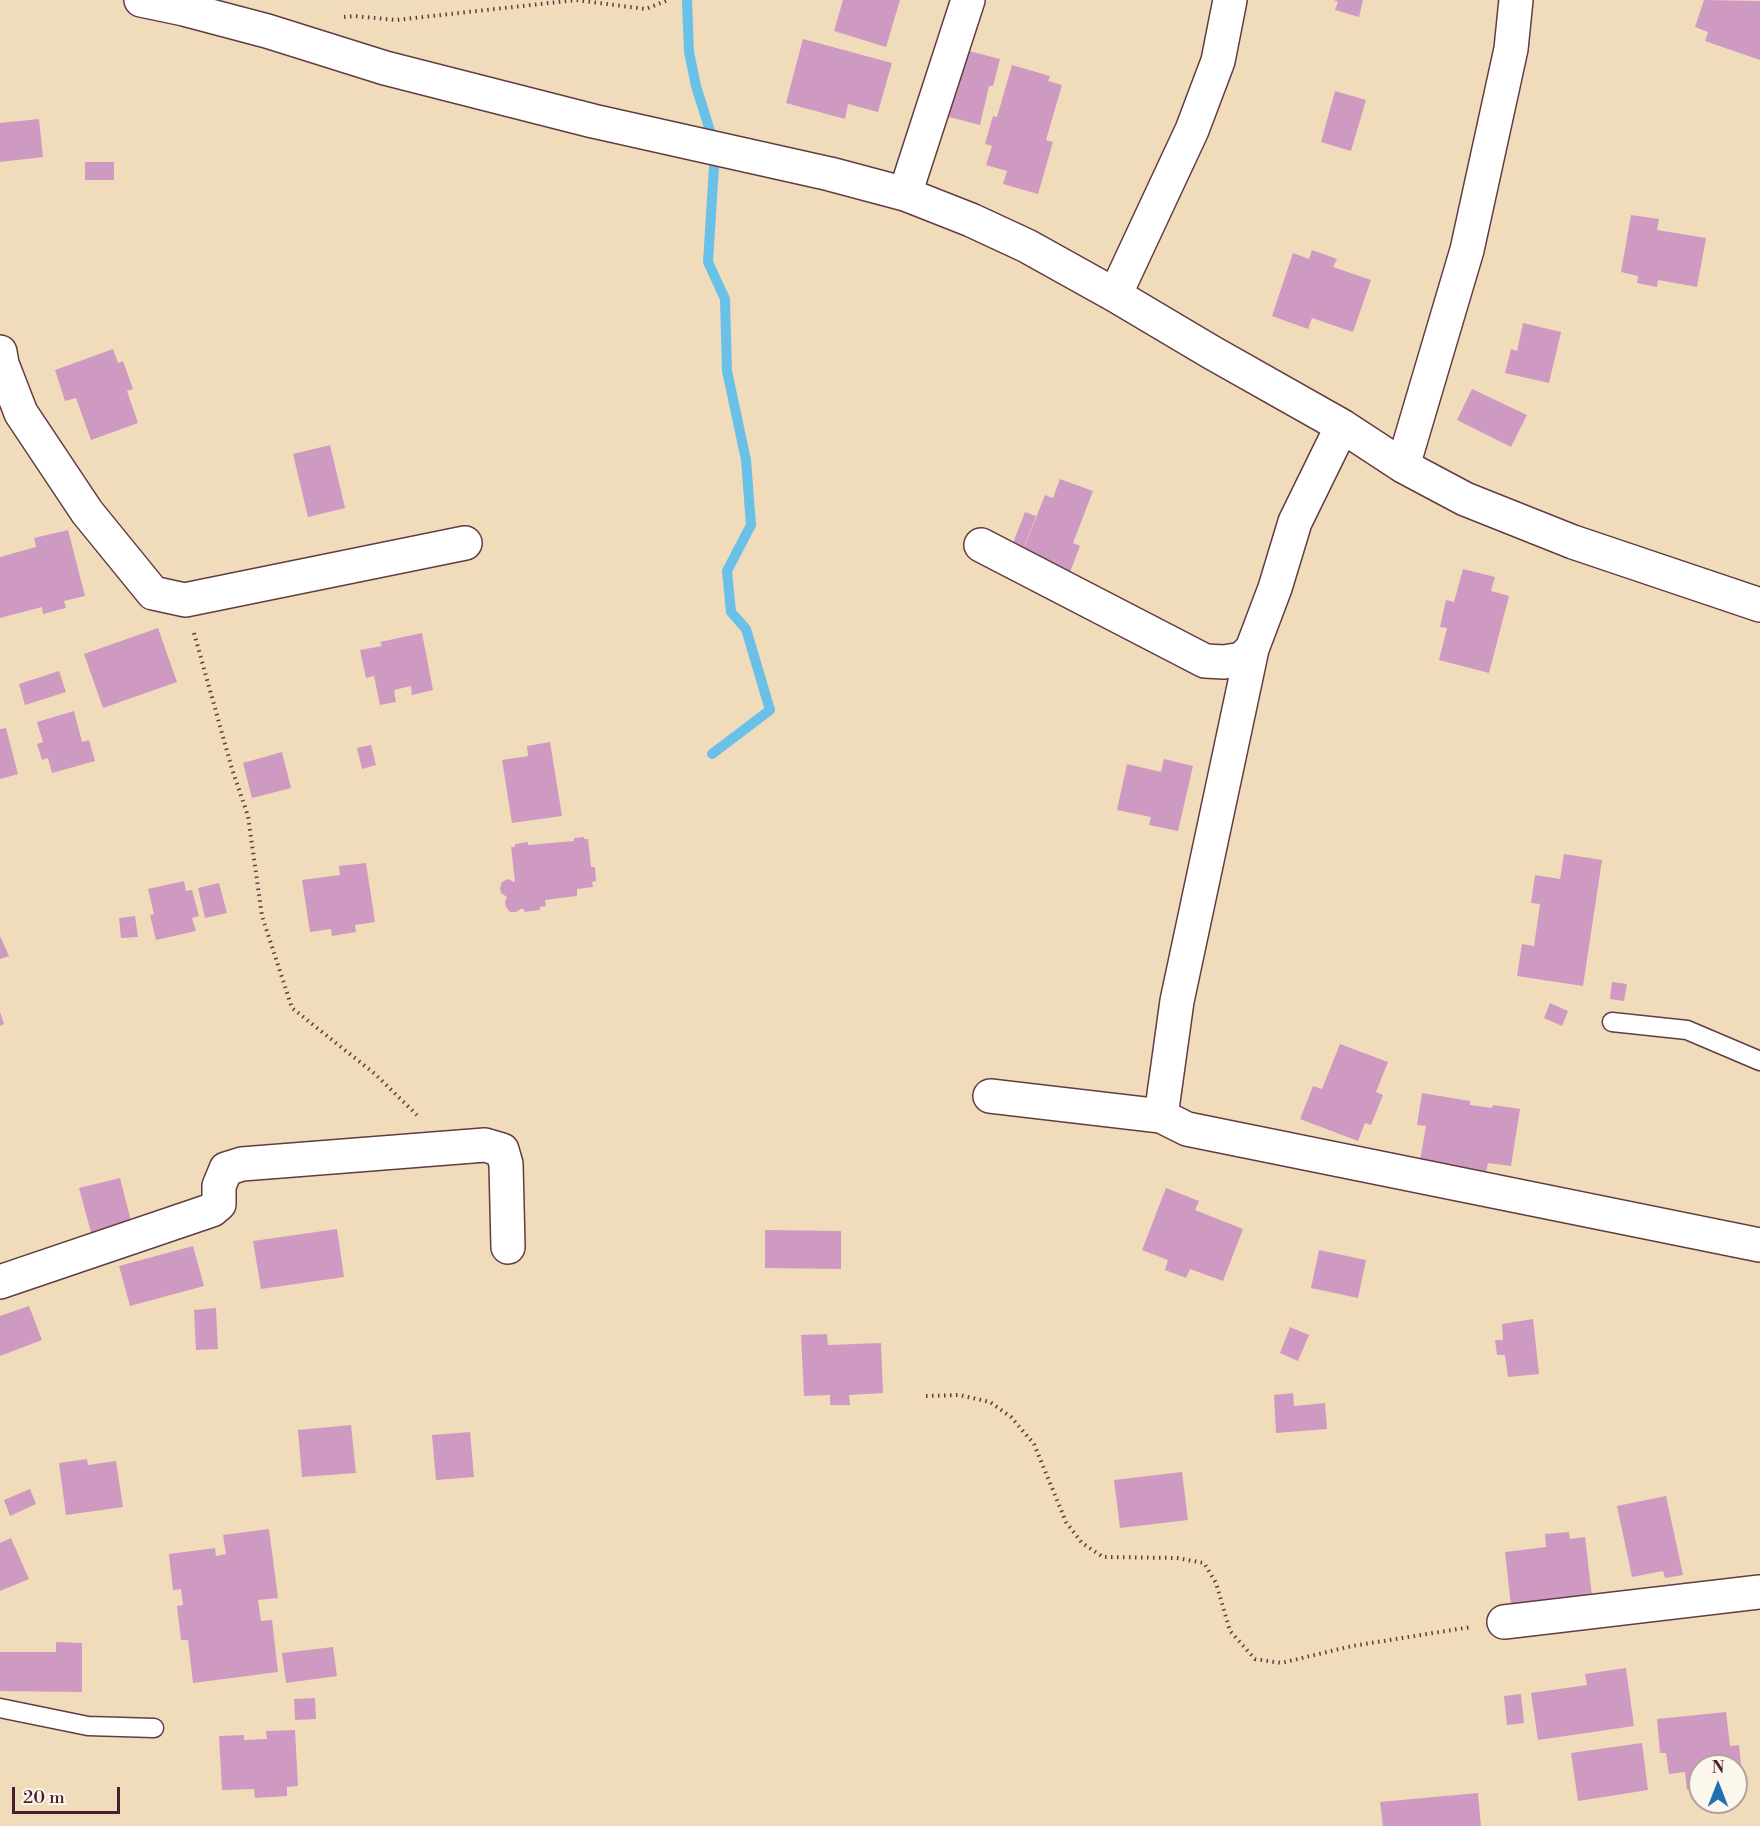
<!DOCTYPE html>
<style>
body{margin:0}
#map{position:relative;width:1760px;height:1826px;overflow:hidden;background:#f0dcbb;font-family:"Libre Bodoni",serif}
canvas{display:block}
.north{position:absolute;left:1688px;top:1754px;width:60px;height:60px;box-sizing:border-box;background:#fbf7ec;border:2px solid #b4a19f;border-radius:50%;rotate:0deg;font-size:16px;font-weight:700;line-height:24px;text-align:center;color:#4a1f2b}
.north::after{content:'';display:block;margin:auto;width:21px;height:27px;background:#1f6fb2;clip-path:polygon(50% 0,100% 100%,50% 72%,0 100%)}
.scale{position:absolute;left:12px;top:1787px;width:108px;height:27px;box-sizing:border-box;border:3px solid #4a1f2b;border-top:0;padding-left:8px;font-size:18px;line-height:21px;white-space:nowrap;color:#4a1f2b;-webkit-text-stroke:4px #fbf7ec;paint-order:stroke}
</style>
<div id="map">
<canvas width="1760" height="1826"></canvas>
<div class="north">N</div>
<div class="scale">20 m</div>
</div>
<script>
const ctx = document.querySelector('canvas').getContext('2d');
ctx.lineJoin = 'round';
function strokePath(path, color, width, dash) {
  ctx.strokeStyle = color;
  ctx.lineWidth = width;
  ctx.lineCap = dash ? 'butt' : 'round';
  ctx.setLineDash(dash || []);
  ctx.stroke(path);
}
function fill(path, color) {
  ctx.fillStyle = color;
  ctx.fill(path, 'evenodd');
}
strokePath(new Path2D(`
 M687 0 689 52 696 86 711 134
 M712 754 770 710 746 629 731 612 727 571 751 525 746 460 727 371 725 299 708 262 714 167`), '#6ac1e7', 10);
fill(new Path2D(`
 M843 0H900L886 47 834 31Z
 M1363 0 1359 17 1335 10 1338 2 1334 0Z
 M1704 0 1760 1V60L1705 41 1708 32 1695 27Z
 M803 39 892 63 878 112 848 104 845 119 786 103Z
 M965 50 1000 59 993 86H989L980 125 949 117Z
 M1012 65 1050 76 1048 81 1062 85 1046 140 1053 142 1038 194 1003 184 1007 171 986 165 992 146 985 144 993 116 997 117Z
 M1335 91 1366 100 1351 151 1321 142Z
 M39 119 43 157 0 162V123Z
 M85 162H114V180H85Z
 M1631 215 1659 219 1657 230 1706 238 1697 287 1658 280 1657 287 1637 283 1638 276 1621 272Z
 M1312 250 1337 259 1333 267 1371 280 1353 332 1312 318 1308 329 1272 316 1293 253 1309 259Z
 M1523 323 1561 332 1549 383 1505 373 1511 349 1517 351Z
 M113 349 118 363 123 361 133 389 127 391 138 423 91 440 76 398 65 401 55 370Z
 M1472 389 1527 415 1511 447 1457 420Z
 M330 445 345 508 308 517 293 454Z
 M1060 479 1093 491 1073 543 1080 546 1070 572 1022 553 1045 495 1053 498Z
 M1025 512 1036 516 1024 547 1013 543Z
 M68 530 85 596 64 601 66 608 43 614 42 607 0 618V557L36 547 34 538Z
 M1463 569 1495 577 1491 591 1509 596 1489 673 1439 660 1447 628 1440 627 1446 600 1454 602Z
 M158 628 177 682 103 708 84 654Z
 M422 633 433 690 412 695 411 686 394 690 396 702 380 705 374 676 366 678 360 650 382 646 380 642Z
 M59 671 66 692 25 705 19 684Z
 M74 711 82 742 89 740 95 761 52 773 48 758 42 760 37 744 43 742 37 722Z
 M6 728 18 774 0 779V729Z
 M550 742 562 816 512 823 502 760 528 756 527 746Z
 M371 745 376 765 362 769 357 748Z
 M282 752 291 788 252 798 243 763Z
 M1164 759 1193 766 1178 831 1149 825 1151 817 1117 810 1127 764 1161 772Z
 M584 837V839H588L591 867H595L596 881 592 882 593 887 577 889V896L545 900 546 906 540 907V910L524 912V909H521L516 912H510L506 907 505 902 507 897 501 893 500 888 502 882 507 879 515 882 511 847H515V844L528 842V845L574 841V838Z
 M1564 854 1602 860 1583 986 1517 976 1522 944 1534 946 1540 904 1531 903 1535 875 1560 879Z
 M366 863 375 922 355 925 356 932 332 936 331 929 310 932 302 880 340 875 339 866Z
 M184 881 186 891 192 890 199 916 192 918 196 931 156 940 150 915 154 914 148 889Z
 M219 883 227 913 205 918 198 888Z
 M135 916 138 937 121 938 119 918Z
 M0 936 9 956 0 959Z
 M1612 982 1627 984 1624 1001 1610 999Z
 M1550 1003 1568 1011 1562 1026 1544 1018Z
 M0 1012 4 1024 0 1026Z
 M1340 1044 1388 1062 1376 1092 1383 1095 1371 1125 1365 1123 1358 1141 1300 1119 1313 1086 1322 1089Z
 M1422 1093 1470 1101V1105L1492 1108 1493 1105 1520 1109 1511 1166 1488 1163 1486 1172 1450 1166 1418 1172 1426 1126 1417 1125Z
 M120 1178 133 1229 93 1240 79 1188Z
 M1166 1188 1199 1201 1195 1210 1243 1229 1223 1281 1190 1269 1186 1278 1165 1270 1168 1260 1142 1250Z
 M337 1229 344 1277 261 1289 253 1241Z
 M765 1230 841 1231V1269L765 1268Z
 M193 1246 204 1286 130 1306 119 1266Z
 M1319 1250 1366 1260 1358 1298 1311 1288Z
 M29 1306 42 1340 0 1356V1316Z
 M216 1308 218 1349 196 1350 194 1310Z
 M1533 1319 1539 1374 1508 1377 1505 1355H1497L1495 1340H1503L1502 1324Z
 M1290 1327 1309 1335 1298 1361 1280 1353Z
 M827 1334 828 1345 881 1343 883 1393 849 1395 850 1405H830V1395L804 1396 801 1335Z
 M1293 1393 1294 1406 1325 1403 1327 1429 1276 1433 1274 1395Z
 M351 1425 356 1473 302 1477 298 1430Z
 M470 1432 474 1477 436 1480 432 1435Z
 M87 1459 88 1465 116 1461 123 1507 66 1515 59 1463Z
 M1182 1472 1188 1520 1120 1528 1114 1480Z
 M30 1489 36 1504 10 1516 4 1500Z
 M1666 1496 1683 1575 1665 1578 1663 1571 1632 1577 1617 1506Z
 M269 1529 278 1598 258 1600 261 1621 272 1620 278 1672 193 1683 188 1640H181L177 1606 183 1605 181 1589 173 1590 169 1554 215 1548 216 1556 226 1554 223 1535Z
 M1569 1532 1570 1539 1585 1537 1592 1596 1511 1606 1505 1552 1546 1547 1545 1534Z
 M11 1538 29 1579 0 1591V1543Z
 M56 1642 82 1643V1692L0 1691V1652H56Z
 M333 1647 337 1676 286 1683 282 1653Z
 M1626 1668 1634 1726 1538 1740 1531 1693 1587 1685 1585 1674Z
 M1521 1694 1524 1723 1507 1725 1504 1696Z
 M315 1698 316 1719 295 1720 294 1699Z
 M1726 1712 1730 1746 1739 1745 1743 1784 1736 1785V1766H1700V1789L1687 1790 1685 1772 1669 1774 1666 1753H1660L1657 1719Z
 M295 1730 298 1786 287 1787V1796L255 1798 254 1789 222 1790 219 1736 244 1735V1740L267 1739 266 1731Z
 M1642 1743 1648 1790 1578 1801 1571 1753Z
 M1478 1793 1481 1826H1383L1380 1802Z`), '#cf9ac1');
const lane = new Path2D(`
 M1612 1022 1687 1030 1760 1061
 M0 1708 88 1726 154 1728`);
const street = new Path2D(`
 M141 0 184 9 267 31 385 68 593 121 830 174 905 194 971 220 1027 246 1115 295 1211 352 1342 426 1403 466 1465 499 1573 542 1760 605
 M905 194 968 0
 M1115 295 1192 130 1218 61 1230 0
 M0 352 2 364 21 413 87 512 153 593 185 600 465 543
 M1403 466 1467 250 1511 49 1516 0
 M981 545 1205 661 1224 662 1242 659 1252 649 1275 588 1295 522 1342 426
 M1252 649 1177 1001 1161 1116 1187 1129 1760 1245
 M990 1096 1161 1116
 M0 1282 212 1210 219 1204V1186L226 1169 242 1164 485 1145 502 1150 506 1164 508 1247
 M1504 1622 1760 1592`);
strokePath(lane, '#633b41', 21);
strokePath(street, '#633b41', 36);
strokePath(new Path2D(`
 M344 17 354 16 396 20 576 0 646 9 668 0
 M194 633 232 769 248 816 262 916 292 1008 375 1074 417 1115
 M926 1396 959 1395 990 1402 1011 1417 1034 1444 1066 1522 1082 1543 1103 1557 1177 1558 1204 1563 1216 1583 1230 1631 1255 1659 1281 1663 1352 1646 1471 1627`), '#633b41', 4, [1.5, 4.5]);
strokePath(lane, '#fff', 18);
strokePath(street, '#fff', 33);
</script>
